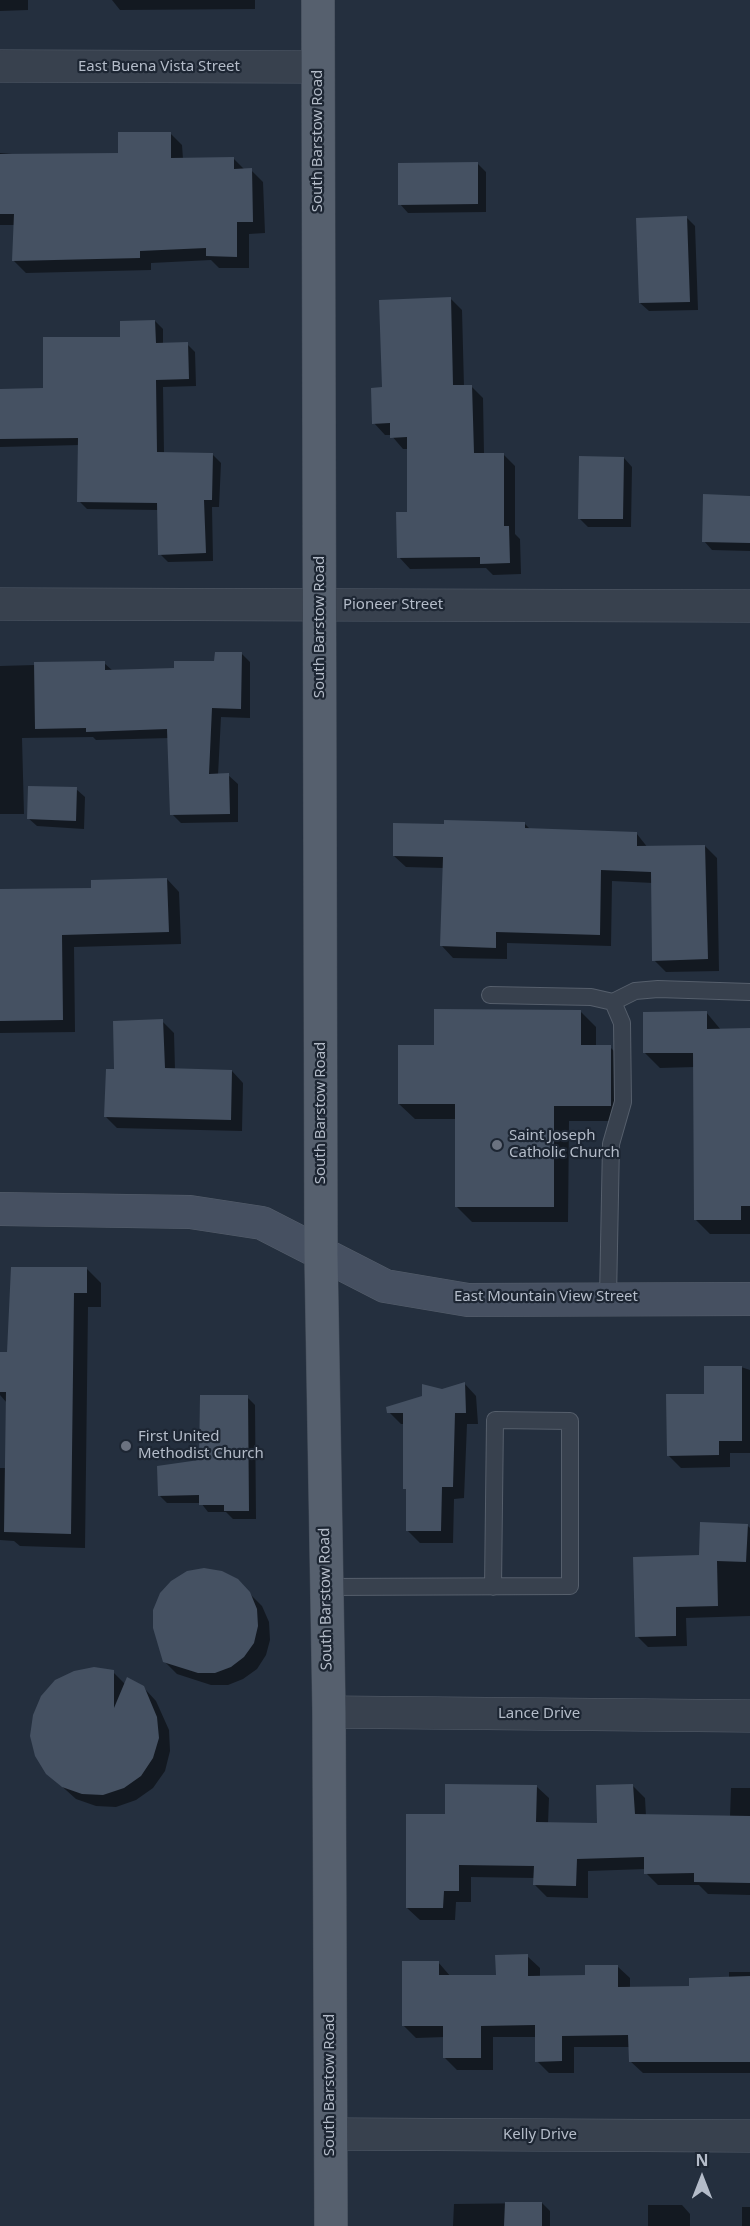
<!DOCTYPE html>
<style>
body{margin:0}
#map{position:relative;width:750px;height:2226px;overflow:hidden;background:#242f3e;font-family:"Noto Sans",sans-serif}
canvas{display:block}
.north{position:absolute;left:672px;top:2148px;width:60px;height:60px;-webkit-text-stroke:4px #1d2633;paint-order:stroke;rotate:0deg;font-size:16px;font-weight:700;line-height:24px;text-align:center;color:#b4bcc9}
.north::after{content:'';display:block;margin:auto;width:21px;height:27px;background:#b4bcc9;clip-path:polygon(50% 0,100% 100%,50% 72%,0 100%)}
</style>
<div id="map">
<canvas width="750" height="2226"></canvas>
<div class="north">N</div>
</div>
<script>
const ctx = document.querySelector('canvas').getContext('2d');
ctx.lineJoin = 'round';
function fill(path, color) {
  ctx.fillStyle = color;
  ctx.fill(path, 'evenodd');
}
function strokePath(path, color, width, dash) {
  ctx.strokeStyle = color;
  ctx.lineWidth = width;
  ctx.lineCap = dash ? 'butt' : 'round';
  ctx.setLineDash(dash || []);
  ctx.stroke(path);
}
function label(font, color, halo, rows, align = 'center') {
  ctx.font = font + ' "Noto Sans",sans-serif';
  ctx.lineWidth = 4.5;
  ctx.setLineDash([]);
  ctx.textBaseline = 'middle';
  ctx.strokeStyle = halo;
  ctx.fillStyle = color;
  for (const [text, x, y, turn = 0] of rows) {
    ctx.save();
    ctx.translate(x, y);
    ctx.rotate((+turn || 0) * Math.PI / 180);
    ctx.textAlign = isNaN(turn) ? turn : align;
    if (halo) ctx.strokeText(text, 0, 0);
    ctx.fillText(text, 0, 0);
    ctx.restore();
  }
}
fill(new Path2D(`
 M0 0H28V10L0 11Z
 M112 0H255V9L120 10Z
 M170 133 182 145 183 159 233 158 245 170H251L263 182 265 233 249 234V268H219L211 260 151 263V270L26 273 14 261 15 225H0V153L25 155 120 154Z
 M477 163 486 172V212L408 213 400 204Z
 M687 218 695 226 698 310 649 311 640 303Z
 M450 298 462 310 464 387 471 386 483 398 484 454H503L515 466V534L520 539 521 574 493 575 486 568 410 569 399 557 409 514V449H403L391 435H385L374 423 383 389Z
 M155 321 163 329V344H187L195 352 196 386 163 387 164 453 213 455 221 463 219 507H212L213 561 168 562 160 554 158 510 87 509 79 501 80 445 0 447V390H45L122 339Z
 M624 458 632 467 631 527H588L579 518Z
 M750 497V551L712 550 704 541Z
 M241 653 250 662V718L221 717 218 775H228L238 784V822L181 823 172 814 169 738 96 740 93 737 22 738 24 814H0V666L104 663 113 671 175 669 216 662Z
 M76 789 85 797 84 829 37 826 28 818Z
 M524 823 531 830 637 834 648 848 705 846 717 858 719 971 666 972 654 960 653 883 612 881 611 946 507 943V959L453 958 442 946 444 868 406 867 394 856Z
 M167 879 179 892 181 944 74 947 75 1032 0 1033V891L93 889Z
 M580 1011 596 1027V1047H610L625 1062V1121H569L568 1222H472L456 1206V1119H415L399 1104 435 1047Z
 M706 1012 721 1030H750V1234H710L695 1219V1067L660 1068 645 1053Z
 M162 1021 174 1033 175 1070 232 1071 243 1083 242 1131 117 1128 106 1117 116 1070Z
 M87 1269 101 1283V1307H88L85 1548 20 1546 14 1541 0 1540V1468H6L7 1403 0 1395V1353H8Z
 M741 1367 750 1370V1453H730V1467L681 1468 668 1455 706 1395Z
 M464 1383 476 1396 478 1424H467L464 1498 454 1499 453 1543H420L407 1530 405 1424H401L389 1412Z
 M247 1397 255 1405 256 1519H233L226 1512H208L201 1503H167L160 1496 200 1462Z
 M747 1525 750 1528V1616L686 1618 687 1646 648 1647 637 1636 700 1557Z
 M250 1594 262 1606 269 1622 270 1640 266 1655 257 1669 243 1679 228 1685H211L177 1674 164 1661Z
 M113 1672 125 1684 144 1688 156 1701 169 1730 170 1751 165 1771 153 1788 136 1800 116 1807 96 1806 76 1799 47 1773Z
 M536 1786 549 1798 548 1824H598L633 1786 645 1798 646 1816 730 1817 731 1788H750V1895L708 1894 699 1885H658L646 1873V1869L588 1871V1898L547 1897 535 1885V1878L471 1877V1902H456L455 1920H420L407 1908 447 1815Z
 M527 1956 540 1968V1977L587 1976 617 1966 630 1978V1989L691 1988 729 1978V1972H750V2073H643L630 2061V2047H574V2073H549L537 2061V2037H493V2070H457L445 2058V2037L416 2038 403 2025 438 1962 451 1977H497Z
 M542 2203 550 2211V2226H453L454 2204Z
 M648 2205H682L690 2214V2226H648Z
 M742 2207H750V2226H742Z`), '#0007');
fill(new Path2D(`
 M118 132H171V158L234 157V169L252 168 253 222H237V257L206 256V248L140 251V258L12 261 14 214H0V154L118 153Z
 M478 162V204L398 205V163Z
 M687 216 690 302 639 303 636 218Z
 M451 297 453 385H472L474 453H504V526H509L510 563 480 564V557L397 558 396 512H407V437L390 438V423L372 424 371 388 382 387 379 300Z
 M155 320 156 343 188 342 189 379 156 380 157 452 213 453 212 500H204L206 553 158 555 157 503 77 502 78 438 0 439V389L43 388V337H120V321Z
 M579 456 624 457 623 519H578Z
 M703 494 750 496V543L702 542Z
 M215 652H242L241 709 212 708 209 774 229 773 230 814 170 815 167 729 86 732V728L35 729 34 662 105 661V670L174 668V661H214Z
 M28 786 77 787 76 821 27 819Z
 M444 820 525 822V828L637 832V846L705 845 708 959 652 961 651 872 601 870 600 935 496 932V948L440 946 443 857 393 856V823L444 824Z
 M167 878 169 932 62 935 63 1020 0 1021V889L91 888V880Z
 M434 1009 581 1010V1045H611V1106H554V1207H455V1104H398V1045H434Z
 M707 1011V1029L750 1028V1206H741V1220H694L693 1053H643V1012Z
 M163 1019 165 1068 232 1070 231 1120 104 1117 106 1069H114L113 1021Z
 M11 1267H87V1293H74L71 1534 4 1532 6 1392H0V1352H7Z
 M704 1366H742V1441H719V1455L667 1456 666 1394H704Z
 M465 1382 466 1413H455L453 1487H442L441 1531H406V1489H403V1413H422H387L386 1407 422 1396V1384L442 1389Z
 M200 1395H248L249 1511H224V1505H199V1495L158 1496 157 1466 199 1460Z
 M700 1522 748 1524 746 1562 717 1561 718 1606 676 1607V1636L635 1637 633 1557 699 1555Z
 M204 1568 222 1571 238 1579 250 1592 257 1609 258 1626 254 1643 244 1657 231 1667 215 1673H198L163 1662 153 1628V1610L160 1593 171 1581 187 1571Z
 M94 1667 114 1670V1708L127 1677 144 1686 157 1717 159 1738 153 1758 141 1776 124 1788 103 1795 82 1794 62 1787 46 1774 35 1756 30 1736 33 1715 41 1696 55 1680 74 1671Z
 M445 1784 537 1785 536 1822 597 1823 596 1785 633 1784 635 1814 750 1816V1883L694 1882V1873L644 1874V1857L577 1859 576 1886 533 1885 534 1866 459 1865V1891H444L443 1908H406V1814H445Z
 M528 1954V1976L585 1975V1965H618V1987L689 1986V1978L750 1976V2062H629L628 2035 562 2036V2061L535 2062V2025L481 2026V2058H443V2026H402V1961H439V1975H496L495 1955Z
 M505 2202H542V2226H504Z`), '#455162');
const lane = new Path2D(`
 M490 995 591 997 613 1002 622 1023 623 1102 611 1144 608 1298
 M613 1002 635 991 658 989 750 992
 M325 1587 570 1586V1421L495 1420 493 1587`);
const street = new Path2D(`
 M0 66 318 67
 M0 604 750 606
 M329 1712 750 1716
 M331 2134 750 2136`);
const secondary = new Path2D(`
 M0 1209 190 1212 262 1223 385 1286 468 1300 750 1299`);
const primary = new Path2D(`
 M318 0 321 1255 329 1712 331 2226`);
strokePath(lane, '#565f6c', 18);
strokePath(street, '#565f6c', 33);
strokePath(secondary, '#565f6c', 34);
strokePath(primary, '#414a57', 34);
strokePath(lane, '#38414e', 16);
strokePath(street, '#38414e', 32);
strokePath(secondary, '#465061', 33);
strokePath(primary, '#56606e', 33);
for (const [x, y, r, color] of [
 [497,1145,6,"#6b7280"],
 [126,1446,6,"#6b7280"]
]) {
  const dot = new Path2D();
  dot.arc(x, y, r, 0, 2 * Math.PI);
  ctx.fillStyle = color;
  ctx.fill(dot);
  strokePath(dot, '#1d2633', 2);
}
label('15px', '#b4bcc9', '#1d2633', [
 ["East Buena Vista Street",159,67],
 ["South Barstow Road",318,141,-90],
 ["Pioneer Street",393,605],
 ["South Barstow Road",320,627,-90],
 ["South Barstow Road",321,1113,-90],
 ["East Mountain View Street",546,1297],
 ["South Barstow Road",326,1599,-91],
 ["Lance Drive",539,1714],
 ["South Barstow Road",330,2085,-90],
 ["Kelly Drive",540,2135]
]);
label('15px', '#b4bcc9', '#1d2633', [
 ["Saint Joseph",509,1136],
 ["Catholic Church",509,1153],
 ["First United",138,1437],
 ["Methodist Church",138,1454]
], 'left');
</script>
